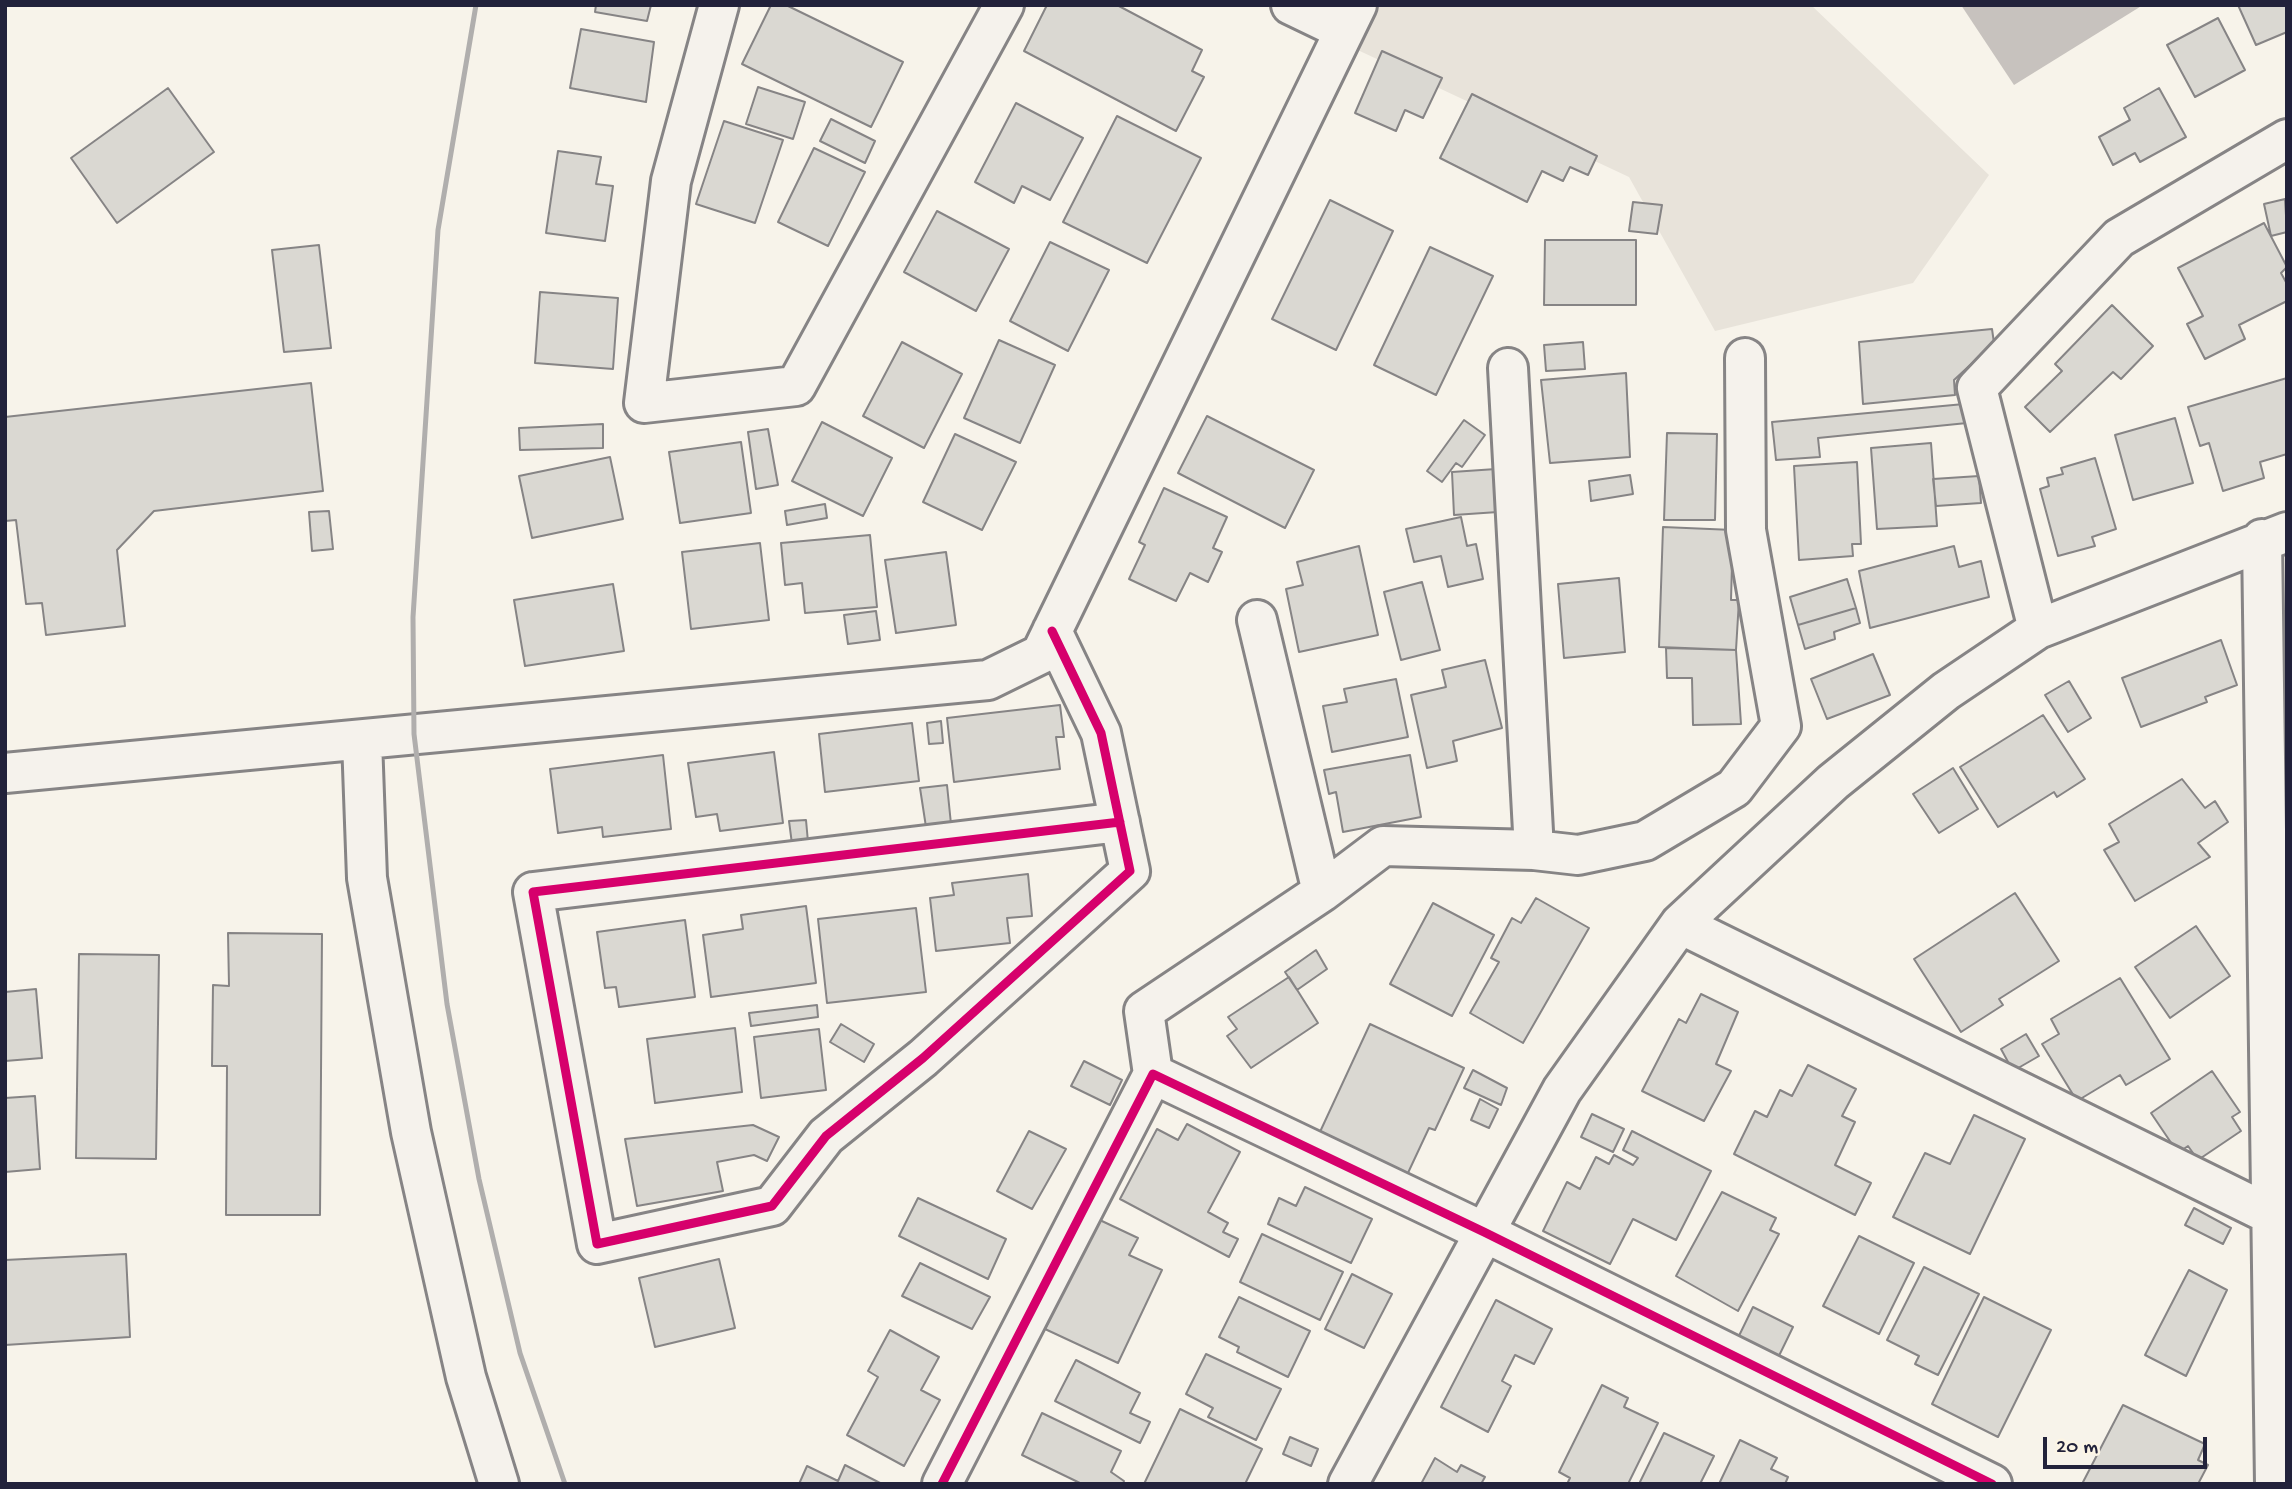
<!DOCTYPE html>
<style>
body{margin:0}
#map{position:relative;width:2292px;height:1489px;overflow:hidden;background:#f7f3ea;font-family:"Gochi Hand",sans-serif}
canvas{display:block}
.frame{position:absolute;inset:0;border:7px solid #22223b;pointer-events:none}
.scale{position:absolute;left:2043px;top:1437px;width:164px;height:32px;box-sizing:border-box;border:4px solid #22223b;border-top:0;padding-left:9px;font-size:21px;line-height:24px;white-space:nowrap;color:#22223b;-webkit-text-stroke:5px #fcf5e5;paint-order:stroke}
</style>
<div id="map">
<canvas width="2292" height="1489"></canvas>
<div class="frame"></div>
<div class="scale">20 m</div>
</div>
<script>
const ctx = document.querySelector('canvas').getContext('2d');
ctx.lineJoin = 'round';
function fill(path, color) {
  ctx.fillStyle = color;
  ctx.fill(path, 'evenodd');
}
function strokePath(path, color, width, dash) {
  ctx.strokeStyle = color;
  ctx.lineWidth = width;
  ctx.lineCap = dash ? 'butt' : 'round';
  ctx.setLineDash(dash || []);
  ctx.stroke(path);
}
fill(new Path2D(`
 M1348 5H1811L1989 175 1913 283 1715 331 1629 177 1332 38Z`), '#e8e3da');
fill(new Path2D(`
 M1961 5H2143L2014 85Z`), '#c7c2be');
const building = new Path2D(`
 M596 5H651L647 21 595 12Z
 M771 5H786L903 62 871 127 742 64Z
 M1047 5H1117L1202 50 1192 71 1204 77 1176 131 1024 51Z
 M2238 5H2287V32L2256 45Z
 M2218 18 2245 70 2195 97 2167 45Z
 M581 29 654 42 646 102 570 88Z
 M1382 51 1442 78 1423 118 1405 110 1396 131 1355 113Z
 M758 87 805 102 793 139 746 124Z
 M168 88 214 152 117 223 71 158Z
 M2159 88 2186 137 2140 162 2135 153 2113 165 2099 137 2130 120 2124 108Z
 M1472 94 1597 156 1588 175 1570 167 1563 181 1542 171 1527 202 1440 158Z
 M1016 103 1083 138 1050 200 1022 186 1014 203 975 182Z
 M1117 116 1201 158 1147 263 1063 222Z
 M831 119 875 141 865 163 820 141Z
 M724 121 783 140 755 223 696 204Z
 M814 148 865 172 828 246 778 222Z
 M558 151 601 157 596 184 613 186 605 241 546 233Z
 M2285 199 2287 232 2271 236 2264 204Z
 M1330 200 1393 231 1336 350 1272 319Z
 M1633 202 1662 205 1657 234 1629 231Z
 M937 211 1009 249 976 311 904 272Z
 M2264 223 2287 267 2281 273 2287 284V301L2239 325 2245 339 2205 359 2187 324 2203 316 2178 268Z
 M1545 240H1636V305H1544Z
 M1050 242 1109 270 1068 351 1010 321Z
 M319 245 331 348 284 352 272 250Z
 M1430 247 1493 276 1436 395 1374 365Z
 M540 292 618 298 613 369 535 363Z
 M2112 305 2153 346 2121 379 2113 372 2050 432 2025 407 2062 371 2055 364Z
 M1992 329 1994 343 1954 380 1955 395 1863 404 1859 342Z
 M999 340 1055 365 1020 443 964 418Z
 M902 342 962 374 924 448 863 416Z
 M1583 342 1585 369 1546 371 1544 345Z
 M1626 373 1630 457 1550 463 1541 380Z
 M2287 378V454L2260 462 2264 478 2223 491 2209 443 2200 446 2188 407Z
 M311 383 323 491 154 511 117 550 125 626 46 635 42 603 26 604 16 520 5 521V417Z
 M1964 404 1967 423 1818 438 1820 457 1776 460 1772 422Z
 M1207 416 1314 470 1285 528 1178 473Z
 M2175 418 2193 483 2133 500 2115 435Z
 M1464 420 1485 435 1462 467 1456 463 1442 482 1427 471Z
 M822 422 892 458 863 516 792 481Z
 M603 424V448L520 450 519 428Z
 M768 429 778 485 756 489 748 432Z
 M1667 433 1717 434 1715 520H1664Z
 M955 434 1016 462 982 530 923 502Z
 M741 442 751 513 680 523 669 452Z
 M1931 443 1937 526 1877 529 1871 448Z
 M610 457 623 519 532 538 519 476Z
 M2095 458 2116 529 2092 537 2095 546 2058 556 2040 489 2049 486 2047 478 2063 474 2061 468Z
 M1857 462 1861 544H1852L1853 556 1799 560 1794 466Z
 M1496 469 1498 512 1454 515 1452 472Z
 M1630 475 1633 494 1591 501 1589 481Z
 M1979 476 1981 503 1936 506 1933 479Z
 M1164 488 1227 517 1213 548 1222 552 1208 582 1190 573 1176 601 1129 579 1145 545 1139 542Z
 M825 504 827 518 787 525 785 511Z
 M329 511 333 549 312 551 309 512Z
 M1461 517 1467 546 1476 544 1483 579 1448 587 1441 556 1414 562 1406 529Z
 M1663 527 1733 530 1731 600H1739L1736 650 1659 647Z
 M870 535 877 607 805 613 802 583 785 585 781 543Z
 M760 543 769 620 691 629 682 552Z
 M1359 546 1378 635 1299 652 1286 589 1303 585 1297 562Z
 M1954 546 1959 567 1981 561 1989 597 1870 628 1859 571Z
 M946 552 956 625 896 633 885 560Z
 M1619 578 1625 652 1564 658 1558 584Z
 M1847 579 1856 608 1798 625 1790 597Z
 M1422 582 1440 650 1401 660 1384 592Z
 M613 584 624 651 525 666 514 600Z
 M1856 608 1860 623 1834 632 1835 639 1805 649 1798 625Z
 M876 611 880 640 848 644 844 615Z
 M2221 640 2237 685 2205 697 2207 702 2141 727 2122 678Z
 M1666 648 1736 650 1741 724 1693 725 1692 678H1667Z
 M1873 654 1890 695 1827 719 1811 679Z
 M1485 660 1502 728 1453 741 1457 761 1427 768 1411 695 1446 687 1442 670Z
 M1396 679 1408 737 1332 752 1323 706 1347 702 1344 689Z
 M2069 681 2091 718 2068 732 2045 695Z
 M1060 705 1064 737H1056L1060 769 954 782 947 718Z
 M2043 715 2085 779 2057 797 2054 792 1998 827 1960 767Z
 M941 721 943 743 929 744 927 723Z
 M912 723 919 781 825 792 819 734Z
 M774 752 783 823 720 831 717 814 696 817 688 763Z
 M663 755 671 829 603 837 602 827 558 833 550 769Z
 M1410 755 1421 817 1343 832 1336 792 1329 794 1324 770Z
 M1953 768 1978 809 1939 833 1913 794Z
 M2182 779 2205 808 2215 801 2228 822 2198 843 2210 857 2135 901 2104 850 2119 842 2109 824Z
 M947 785 951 824 926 827 920 788Z
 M806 820 808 842 792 844 789 821Z
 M1028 874 1032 916 1007 918 1010 943 936 951 930 898 954 895 952 883Z
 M2015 893 2059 961 1999 999 2003 1005 1961 1032 1914 959Z
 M1536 898 1589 928 1523 1043 1470 1013 1499 962 1491 958 1512 918 1521 923Z
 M1433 903 1494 935 1452 1016 1390 984Z
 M806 906 816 983 711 997 703 935 743 929 741 915Z
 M916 908 926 992 827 1003 818 919Z
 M685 920 695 997 619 1007 616 987 605 988 597 932Z
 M2196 926 2230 976 2170 1018 2135 967Z
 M228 933 322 934 320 1215H226L227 1066H212L213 985 229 986Z
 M1316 950 1327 969 1297 990 1285 972Z
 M79 954 159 955 156 1159 76 1158Z
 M1289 977 1318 1023 1251 1068 1227 1036 1237 1029 1228 1017Z
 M2120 978 2170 1059 2126 1085 2120 1075 2077 1101 2042 1044 2059 1034 2051 1019Z
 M36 989 42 1058 5 1061V992Z
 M1701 994 1738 1012 1716 1064 1731 1071 1704 1121 1642 1091 1679 1019 1686 1023Z
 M817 1005 818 1017 751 1026 749 1013Z
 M841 1024 874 1044 864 1062 830 1042Z
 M1370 1024 1464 1068 1435 1130 1429 1128 1407 1175 1319 1134Z
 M735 1028 742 1092 655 1103 647 1039Z
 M819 1029 826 1090 761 1098 754 1037Z
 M2026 1034 2039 1056 2013 1071 2001 1049Z
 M1084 1061 1122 1080 1110 1105 1071 1086Z
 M1808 1065 1856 1089 1842 1116 1855 1122 1835 1165 1871 1183 1855 1215 1734 1154 1755 1111 1767 1117 1780 1090 1792 1096Z
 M1473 1070 1507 1088 1501 1105 1464 1088Z
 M2212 1071 2240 1112 2232 1117 2241 1131 2198 1160 2188 1146 2178 1153 2151 1113Z
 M35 1096 40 1169 5 1172V1098Z
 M1480 1099 1498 1109 1489 1128 1471 1120Z
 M1592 1114 1624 1129 1613 1152 1581 1137Z
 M1974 1115 2025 1139 1970 1254 1893 1217 1925 1153 1950 1164Z
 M1187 1124 1240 1152 1208 1212 1228 1223 1223 1232 1238 1239 1229 1257 1120 1199 1157 1129 1178 1140Z
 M753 1125 779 1137 767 1161 754 1155 717 1162 723 1191 637 1206 625 1139Z
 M1029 1131 1066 1149 1032 1209 997 1191Z
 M1632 1131 1711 1171 1676 1240 1633 1219 1610 1264 1543 1231 1567 1182 1580 1189 1596 1157 1609 1164 1614 1155 1633 1165 1638 1158 1623 1150Z
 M1305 1187 1372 1219 1351 1263 1268 1224 1279 1198 1296 1206Z
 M1722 1192 1776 1218 1770 1230 1779 1234 1738 1311 1676 1276Z
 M918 1198 1006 1239 988 1279 899 1236Z
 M2194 1208 2231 1228 2223 1244 2185 1225Z
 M1087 1214 1138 1238 1129 1255 1162 1270 1118 1363 1045 1329 1087 1240Z
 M1262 1234 1343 1272 1320 1320 1240 1282Z
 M1859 1236 1914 1263 1879 1334 1823 1306Z
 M126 1254 130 1337 5 1345V1260Z
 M719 1259 735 1328 655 1347 639 1278Z
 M920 1263 990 1297 972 1329 902 1296Z
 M1924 1267 1979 1294 1938 1375 1915 1364 1919 1356 1887 1340Z
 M2189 1270 2227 1290 2186 1376 2145 1355Z
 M1352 1274 1392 1294 1364 1348 1325 1329Z
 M1239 1297 1310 1331 1288 1377 1237 1352 1239 1347 1219 1337Z
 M1984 1297 2051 1330 1998 1437 1932 1404Z
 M1496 1300 1552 1329 1534 1364 1515 1355 1502 1381 1511 1386 1488 1432 1441 1407Z
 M1753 1307 1793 1327 1775 1364 1735 1344Z
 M890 1330 939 1357 921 1390 940 1400 904 1466 847 1435 878 1377 868 1371Z
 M1206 1354 1281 1389 1256 1440 1208 1417 1213 1408 1186 1394Z
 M1076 1360 1140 1393 1130 1413 1150 1422 1140 1443 1055 1401Z
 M1602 1385 1628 1398 1624 1407 1658 1423 1628 1484H1567L1570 1478 1559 1472Z
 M2123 1405 2205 1444 2198 1460 2208 1465 2198 1484H2082Z
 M1180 1409 1262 1449 1245 1484H1144Z
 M1042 1413 1121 1451 1111 1472 1124 1481 1123 1484H1082L1022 1455Z
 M1664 1433 1714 1456 1700 1484H1639Z
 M1290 1437 1318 1449 1311 1466 1283 1454Z
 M1740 1440 1777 1458 1771 1469 1788 1477 1785 1484H1719Z
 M1435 1458 1457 1472 1461 1465 1485 1477 1481 1484H1421Z
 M845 1465 882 1484H799L807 1466 838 1481Z`);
fill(building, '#dad8d2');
strokePath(building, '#868485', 2);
const minor = new Path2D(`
 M719 5 671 181 644 403 796 386 1004 5
 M1291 5 1343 30
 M1508 368 1534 850 1578 855 1645 841 1734 788 1781 726 1746 530 1745 358
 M2262 539 2275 1484
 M2038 629 1977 388 2119 238 2287 139
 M1052 631 1101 733 1130 871 923 1058 826 1136 772 1206 597 1244 533 892 1120 822
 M362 740 367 878 411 1132 466 1377 499 1484
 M5 773 988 680 1041 654 1357 5
 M1322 892 1383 846 1534 850
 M1680 924 2271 1215
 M1153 1074 1144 1011 1322 892 1257 620
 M942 1484 1153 1074 1484 1232 1992 1484
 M1348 1484 1562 1090 1680 924 1833 782 1946 691 2038 629 2287 532`);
strokePath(minor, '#868485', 44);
strokePath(minor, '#f5f2ec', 38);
strokePath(new Path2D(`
 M476 5 438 230 413 617 414 734 447 1004 479 1179 520 1353 565 1484`), '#b0aead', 5);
strokePath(new Path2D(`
 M1052 631 1101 733 1130 871 923 1058 826 1136 772 1206 597 1244 533 892 1120 822
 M942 1484 1153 1074 1484 1232 1992 1484`), '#d6006c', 9);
</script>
